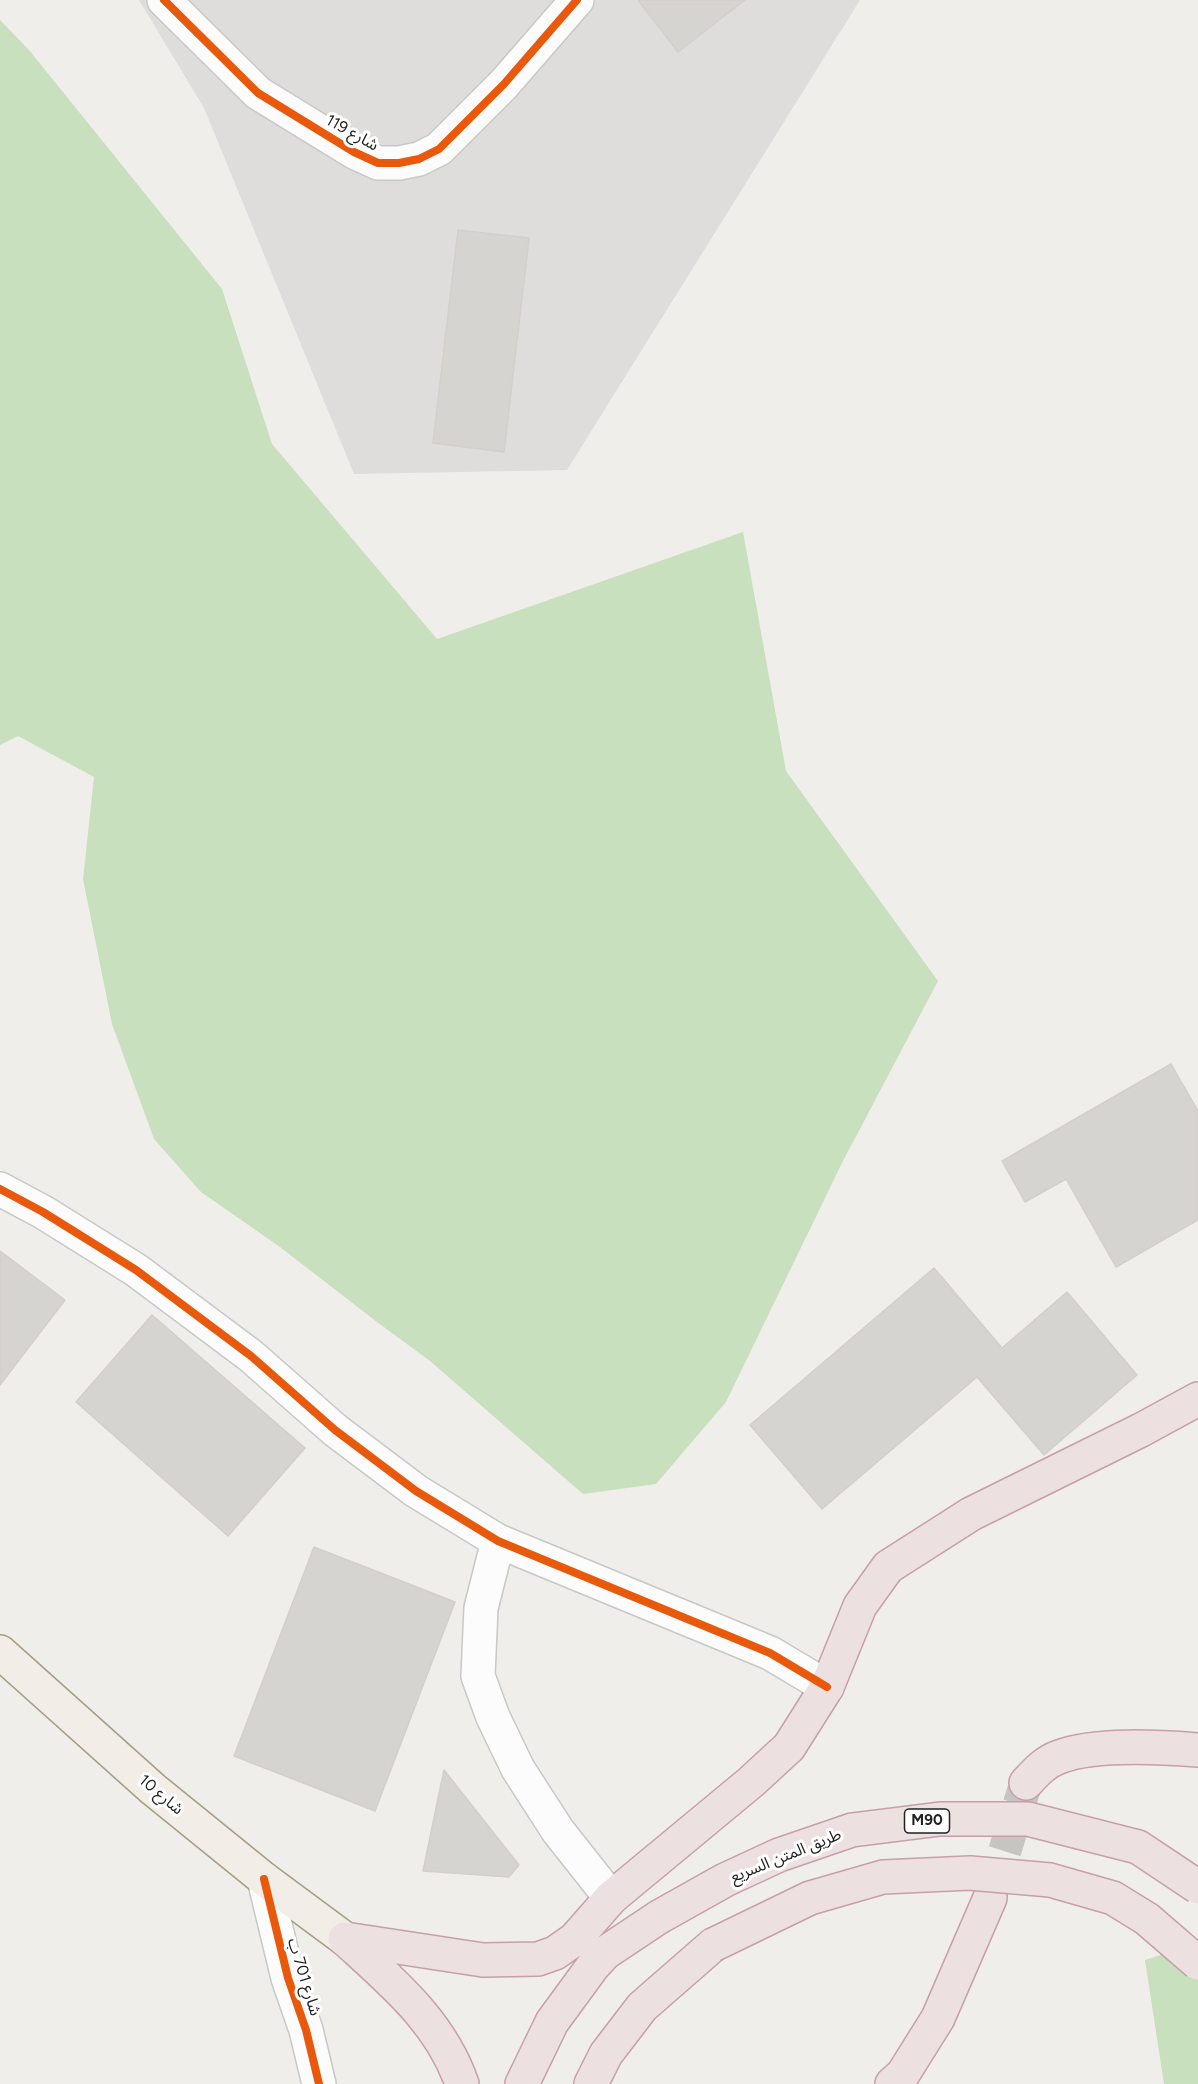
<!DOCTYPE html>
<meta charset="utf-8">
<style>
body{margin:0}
canvas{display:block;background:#efeeea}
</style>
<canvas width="1198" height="2084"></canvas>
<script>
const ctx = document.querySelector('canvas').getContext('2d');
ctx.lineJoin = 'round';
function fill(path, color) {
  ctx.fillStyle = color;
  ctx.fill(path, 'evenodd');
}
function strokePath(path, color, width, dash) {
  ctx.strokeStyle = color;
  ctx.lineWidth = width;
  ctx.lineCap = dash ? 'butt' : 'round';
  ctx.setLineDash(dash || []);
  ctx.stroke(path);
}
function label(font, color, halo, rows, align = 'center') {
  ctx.font = font + ' Figtree,"Noto Sans Arabic",sans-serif';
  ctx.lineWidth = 6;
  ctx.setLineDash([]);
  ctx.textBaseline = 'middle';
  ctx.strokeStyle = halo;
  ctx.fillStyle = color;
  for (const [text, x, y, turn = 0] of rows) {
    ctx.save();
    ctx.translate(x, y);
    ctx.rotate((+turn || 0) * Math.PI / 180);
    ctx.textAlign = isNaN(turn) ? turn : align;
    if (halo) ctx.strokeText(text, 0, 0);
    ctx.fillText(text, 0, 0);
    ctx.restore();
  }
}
fill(new Path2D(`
 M139 0H860L567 470 354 474 204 108Z`), '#dedddb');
fill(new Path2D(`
 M0 20 29 50 222 289 272 444 437 639 743 532 786 771 938 981 843 1161 726 1402 656 1484 583 1494 430 1361 377 1322 280 1247 201 1192 154 1139 112 1024 83 879 94 777 18 736 0 745Z
 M1198 1943V2084H1164L1145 1960Z`), '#c8e0bd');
const building = new Path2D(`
 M638 0H745L678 52Z
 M458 230 529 238 504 452 433 443Z
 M1171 1064 1198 1111V1220L1116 1267 1066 1179 1025 1202 1002 1161Z
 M0 1251 65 1300 0 1385Z
 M934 1268 1002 1348 1067 1292 1137 1375 1044 1455 977 1377 822 1509 750 1425Z
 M152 1315 305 1448 228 1536 76 1402Z
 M314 1547 455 1602 375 1811 234 1756Z
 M444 1770 519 1865 509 1877 423 1871Z`);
fill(building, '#d6d4d1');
strokePath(building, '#d3cfcb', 1.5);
strokePath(new Path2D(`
 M990 1898 1026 1783`), '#c6c5c2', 33, [33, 16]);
const minor = new Path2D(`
 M164 0 258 93 354 152 378 163H399L419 159 439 149 504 84 577 0
 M0 1189 43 1212 136 1270 251 1356 335 1430 416 1491 498 1541 770 1653 827 1687
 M498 1541 481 1608 478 1676 493 1717 518 1769 558 1831 611 1898
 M264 1879 288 1978 306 2030 319 2084`);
const major = new Path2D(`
 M0 1652 153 1789 264 1879 345 1939`);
const highway = new Path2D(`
 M1026 1783C1036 1772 1045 1762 1059 1757 1094 1743 1160 1747 1198 1750
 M345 1939 483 1960 538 1959 555 1953 575 1939 611 1898 751 1782 789 1747 827 1687 860 1606 888 1567 971 1514 1141 1430 1198 1399
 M345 1939C392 1982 441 2022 462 2084
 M522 2084 552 2022 593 1966 605 1953 659 1917
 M591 2084 606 2054 642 2007 713 1945
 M892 2084 903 2074 938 2018 990 1898`);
strokePath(minor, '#c8c8c6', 36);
strokePath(major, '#a69d85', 36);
strokePath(highway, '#c79fa9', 36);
strokePath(minor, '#fdfcfc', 33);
strokePath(major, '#f2ede6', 33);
strokePath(highway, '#ece0e1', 33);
const highwayBridge = new Path2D(`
 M659 1917 725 1880 779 1855 852 1830 940 1819H1028L1138 1847 1198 1887
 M713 1945 810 1898 883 1877 970 1873 1050 1880 1113 1898 1147 1919 1198 1963`);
strokePath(highwayBridge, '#c79fa9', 36, []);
strokePath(highwayBridge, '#ece0e1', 33);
strokePath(new Path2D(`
 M164 0 258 93 354 152 378 163H399L419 159 439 149 504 84 577 0
 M0 1189 43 1212 136 1270 251 1356 335 1430 416 1491 498 1541 770 1653 827 1687
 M264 1879 288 1978 306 2030 319 2084`), '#e8590c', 8);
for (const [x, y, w] of [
 [927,1821,45]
]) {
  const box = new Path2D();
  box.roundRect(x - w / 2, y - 12, w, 24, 4.5);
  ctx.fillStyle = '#fff';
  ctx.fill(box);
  strokePath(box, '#212121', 1.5);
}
label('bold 15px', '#212121', null, [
 ["M90",927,1821]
]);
label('16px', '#212121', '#fff', [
 ["شارع 119",352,133,29],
 ["شارع 10",161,1795,40],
 ["طريق المتن السريع",786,1856,-22],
 ["شارع 701 ب",304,1977,73]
]);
</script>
